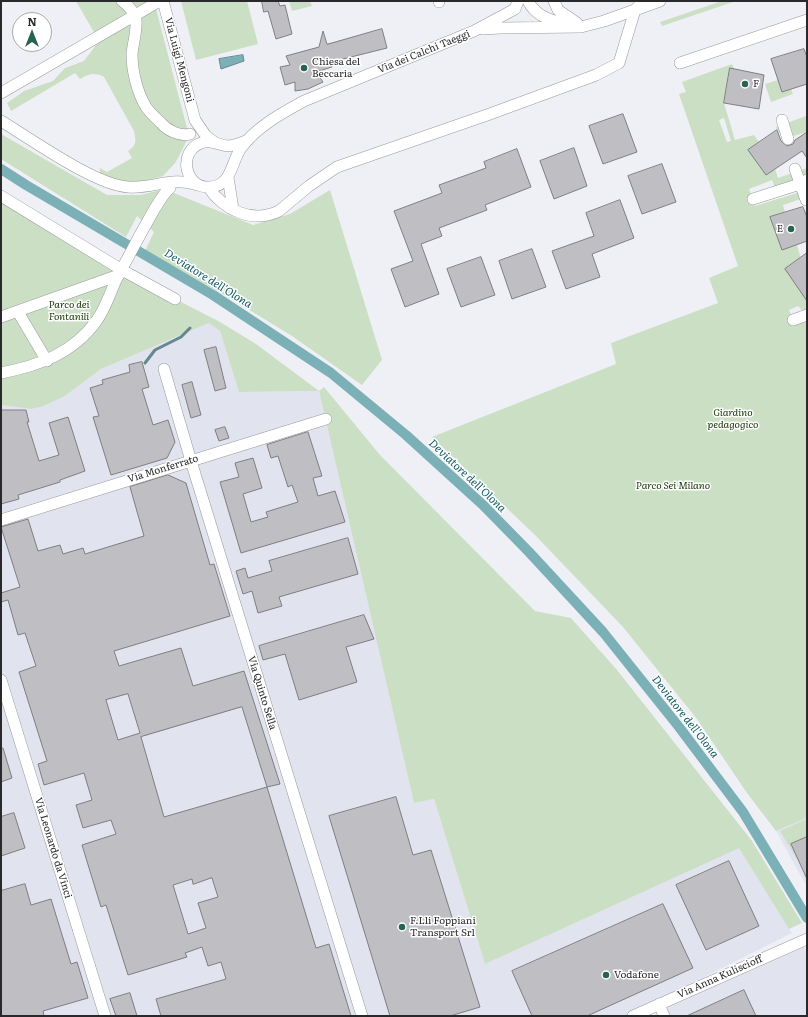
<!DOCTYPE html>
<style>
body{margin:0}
#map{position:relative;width:808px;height:1017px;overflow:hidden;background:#eff0f5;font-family:Literata,serif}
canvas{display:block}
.frame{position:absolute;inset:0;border:2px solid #29292b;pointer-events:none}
.north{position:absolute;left:12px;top:12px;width:40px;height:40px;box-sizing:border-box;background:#fff;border:1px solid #a9a9aa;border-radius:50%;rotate:0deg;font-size:11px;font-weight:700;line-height:16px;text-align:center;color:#29292b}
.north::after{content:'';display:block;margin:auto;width:14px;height:18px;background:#27634e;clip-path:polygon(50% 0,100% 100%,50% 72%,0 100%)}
</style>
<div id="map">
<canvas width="808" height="1017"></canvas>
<div class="frame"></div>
<div class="north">N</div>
</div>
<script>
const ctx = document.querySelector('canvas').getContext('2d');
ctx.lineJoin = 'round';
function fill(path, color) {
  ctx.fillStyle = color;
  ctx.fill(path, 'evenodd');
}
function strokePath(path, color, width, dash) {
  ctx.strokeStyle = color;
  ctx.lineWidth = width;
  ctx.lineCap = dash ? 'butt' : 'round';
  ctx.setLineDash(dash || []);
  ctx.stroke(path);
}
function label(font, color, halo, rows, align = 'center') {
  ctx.font = font + ' Literata,serif';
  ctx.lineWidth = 3;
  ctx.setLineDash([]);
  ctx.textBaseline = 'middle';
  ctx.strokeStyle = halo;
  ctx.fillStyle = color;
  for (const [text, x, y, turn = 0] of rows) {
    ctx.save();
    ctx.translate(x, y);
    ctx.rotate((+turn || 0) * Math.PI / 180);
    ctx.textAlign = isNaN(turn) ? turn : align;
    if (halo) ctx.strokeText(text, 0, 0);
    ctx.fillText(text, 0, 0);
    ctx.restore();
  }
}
fill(new Path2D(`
 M209 323 220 331 239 392 319 391 414 803 434 799 485 964 739 847 792 933 626 1016H1V405L31 409 65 396 101 369Z
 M807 818V887L776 831Z
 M802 943 807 952V1016H666L662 1006Z`), '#e1e3ef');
fill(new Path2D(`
 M76 1H154L187 128 188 137 186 142 176 162 163 176 146 181 124 182 103 176 100 173V168L107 172 132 158 128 151C137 145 136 141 134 131L104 77C95 72 89 74 80 79L75 73 11 111 7 103 24 91 53 81 65 68 84 61 99 41Z
 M181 1H247L258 44 196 60Z
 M289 1H310L312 6 292 11Z
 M722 1H736L662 26 660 22Z
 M732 64 734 69H730L724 103 735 140 754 135 759 142 749 150 766 175 775 169 778 178 807 168V177L775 188 772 180 749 189 755 206 807 190V197L783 205 785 212 771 217 782 249 797 245C803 265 807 287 807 309L802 310 798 306 789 310 794 322 807 321V818L776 831 747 793 697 719 623 627 535 535 432 437 616 364 611 343 718 303 709 278 738 266 679 94 686 92 682 82ZM724 118 731 141 727 142 719 120Z
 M778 80 782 92 791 89 793 94 771 102 765 84Z
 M806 116 807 132 783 139 776 127Z
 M1 134 107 195H141L164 189 253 225 290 214 330 190 382 360 362 385 292 336 230 298 145 251 154 232 137 216 126 237 1 159Z
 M1 190 183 303 220 322 256 344 319 391 324 387 380 455 535 611 571 618 617 670 752 841 802 923 789 929 739 848 485 964 434 799 414 803 319 391 239 392 220 331 209 323 101 369 65 396 43 406 31 409 1 405Z
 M807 819V876L780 831Z`), '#cbdfc4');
const water = new Path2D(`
 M243 55 244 61 221 69 219 59Z`);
fill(water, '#7cb0b7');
strokePath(water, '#63888d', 1);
strokePath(new Path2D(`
 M145 363 155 350 181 337 190 328`), '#63888d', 3);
strokePath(new Path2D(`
 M1 169 26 185 213 295 331 373 406 435 483 505 529 552 603 632 679 727 743 812 807 918`), '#7cb0b7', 10);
const building = new Path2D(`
 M262 1H278L280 6 285 5 292 34 276 39 268 11 264 12Z
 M382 29 387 48 331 62 332 67 316 72 323 82 308 89 295 91V82L285 85 280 67 290 65 286 56 319 47 323 31 327 44Z
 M804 49 807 57V84L782 92 771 59Z
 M730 68 764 75 759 109 724 103Z
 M623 114 637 152 603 164 589 126Z
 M777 130 781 141 787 146 793 144 795 140 807 132V158L802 151 766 175 748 150Z
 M574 148 587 186 554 199 540 161Z
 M517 149 531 187 485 205 487 210 439 228 442 236 421 244 439 294 405 307 391 269 413 261 394 211 442 193 439 185 486 168 484 162Z
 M662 164 676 202 642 214 628 176Z
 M620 200 634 238 592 254 600 277 566 289 552 251 594 236 586 213Z
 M803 207 807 217V241L782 250 770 217Z
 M532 249 546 287 512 299 499 261Z
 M807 253V301L785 269Z
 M481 257 495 295 461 307 447 269Z
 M216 347 226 388 215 391 204 350Z
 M142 362 149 387 142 389 153 425 168 420 175 442 167 458 111 475 93 417 99 416 90 388 103 384 102 380 130 372 129 365Z
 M192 382 201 415 191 418 182 385Z
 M1 410H26L29 422H27L39 461 59 455 49 423 68 417 85 471 60 480V482L18 495 19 499 1 504Z
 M225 427 229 438 219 441 215 430Z
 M308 432 322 476 313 478 318 496 335 491 345 522 241 553 220 482 239 477 235 463 253 458 262 488 243 494 251 522 268 517 266 512 298 502 292 485 288 487 278 456 271 458 267 445Z
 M168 475 186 483 210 565 214 564 230 616 114 651 119 666 181 648 193 686 244 671 280 784 267 787 316 948 329 944 351 1016H161L156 999 226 979 221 962 208 966 202 947 185 953 187 957 128 975 106 905 101 907 82 845 116 834 111 820 83 828 76 805 92 800 84 773 44 785 38 764 47 761 19 672 36 666 25 633 18 635 8 600 1 602V593L20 587 1 527 28 519 38 551 60 545 63 554 83 548 85 554 144 536 130 487ZM128 694 140 733 118 740 106 700ZM242 707 267 787 164 817 141 737ZM212 878 218 897 198 903 206 928 188 934 173 885 192 879 193 884Z
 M348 538 358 574 279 597 282 606 258 613 252 591 243 594 236 571 245 568 248 578 272 571 269 561Z
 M364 615 374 639 346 647 357 682 299 700 285 654 263 660 259 646Z
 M1 748H3L12 778 1 782Z
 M396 797 413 855 431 850 480 1007 450 1016H390L329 816Z
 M14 813 25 848 1 856V817Z
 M807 837V879L791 844Z
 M729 861 759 926 706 950 676 885Z
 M25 884 31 905 51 899 71 964 77 962 88 998 43 1011 44 1016H1V891Z
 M663 904 693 968 587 1016H532L512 971Z
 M744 990 756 1016H687Z
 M130 993 137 1016H116L110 999Z`);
fill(building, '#bfbec2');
strokePath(building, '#807e83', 1);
const minor = new Path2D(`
 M122 1C128 5 135 13 136 20 137 31 133 43 132 54 132 71 137 92 146 107 150 113 156 118 161 123 167 130 180 137 190 134
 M163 1 195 120 206 136 214 142
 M439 1V2
 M528 1C535 15 550 21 565 23
 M554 1 558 10 577 23
 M482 29 501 28 581 27 604 21 660 1
 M680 63 807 20
 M1 93 156 3
 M782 120 788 139
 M1 121C31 139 95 185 128 187 154 189 171 176 198 185
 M248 140C241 143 234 146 227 146 218 145 211 139 201 143 178 151 184 188 209 187 232 187 231 162 241 148 256 127 282 113 304 101L474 31 515 9 518 1
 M795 169 806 200
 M228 177 233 209
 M208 187C224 210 252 224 279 211L309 186 337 167 487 115 596 75 619 63 635 10 643 1
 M1 196 122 270 175 299
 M753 199 800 184 807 180
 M18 312 47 361
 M1 317 119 275
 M793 320 807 315
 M164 369 191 461 362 1016
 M1 373C38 366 74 353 97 320 107 306 111 289 119 274 128 258 136 242 145 226 150 217 162 194 170 188
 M1 520 326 419
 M1 680 105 1016
 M659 1004 664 1016
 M633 1016 807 939`);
strokePath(minor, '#98999d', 12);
strokePath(minor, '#fff', 11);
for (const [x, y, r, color] of [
 [304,68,4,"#27634e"],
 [745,84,4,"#27634e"],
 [791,229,4,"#27634e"],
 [402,927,4,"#27634e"],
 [606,975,4,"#27634e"]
]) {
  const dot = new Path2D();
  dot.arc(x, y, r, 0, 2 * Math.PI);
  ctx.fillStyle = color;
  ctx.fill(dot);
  strokePath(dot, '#fff', 1.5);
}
label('10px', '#29292b', '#fff', [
 ["Via dei Calchi Taeggi",424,52,-22],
 ["Via Luigi Mengoni",179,60,75],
 ["Via Monferrato",163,469,-17],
 ["Via Quinto Sella",262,693,73],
 ["Via Leonardo da Vinci",53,848,73],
 ["Via Anna Kuliscioff",720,977,-24]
]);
label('10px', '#29292b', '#fff', [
 ["Chiesa del",312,62],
 ["Beccaria",312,74],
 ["F",753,84],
 ["E",783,229,"right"],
 ["F.Lli Foppiani",410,921],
 ["Transport Srl",410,933],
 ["Vodafone",614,975]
], 'left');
label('italic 10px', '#143503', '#fff', [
 ["Parco dei",69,305],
 ["Fontanili",69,317],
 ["Giardino",733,413],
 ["pedagogico",733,425],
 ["Parco Sei Milano",673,486]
]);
label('italic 11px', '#0d5860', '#fff', [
 ["Deviatore dell'Olona",208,279,32],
 ["Deviatore dell'Olona",467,476,43],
 ["Deviatore dell'Olona",685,717,52]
]);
</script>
